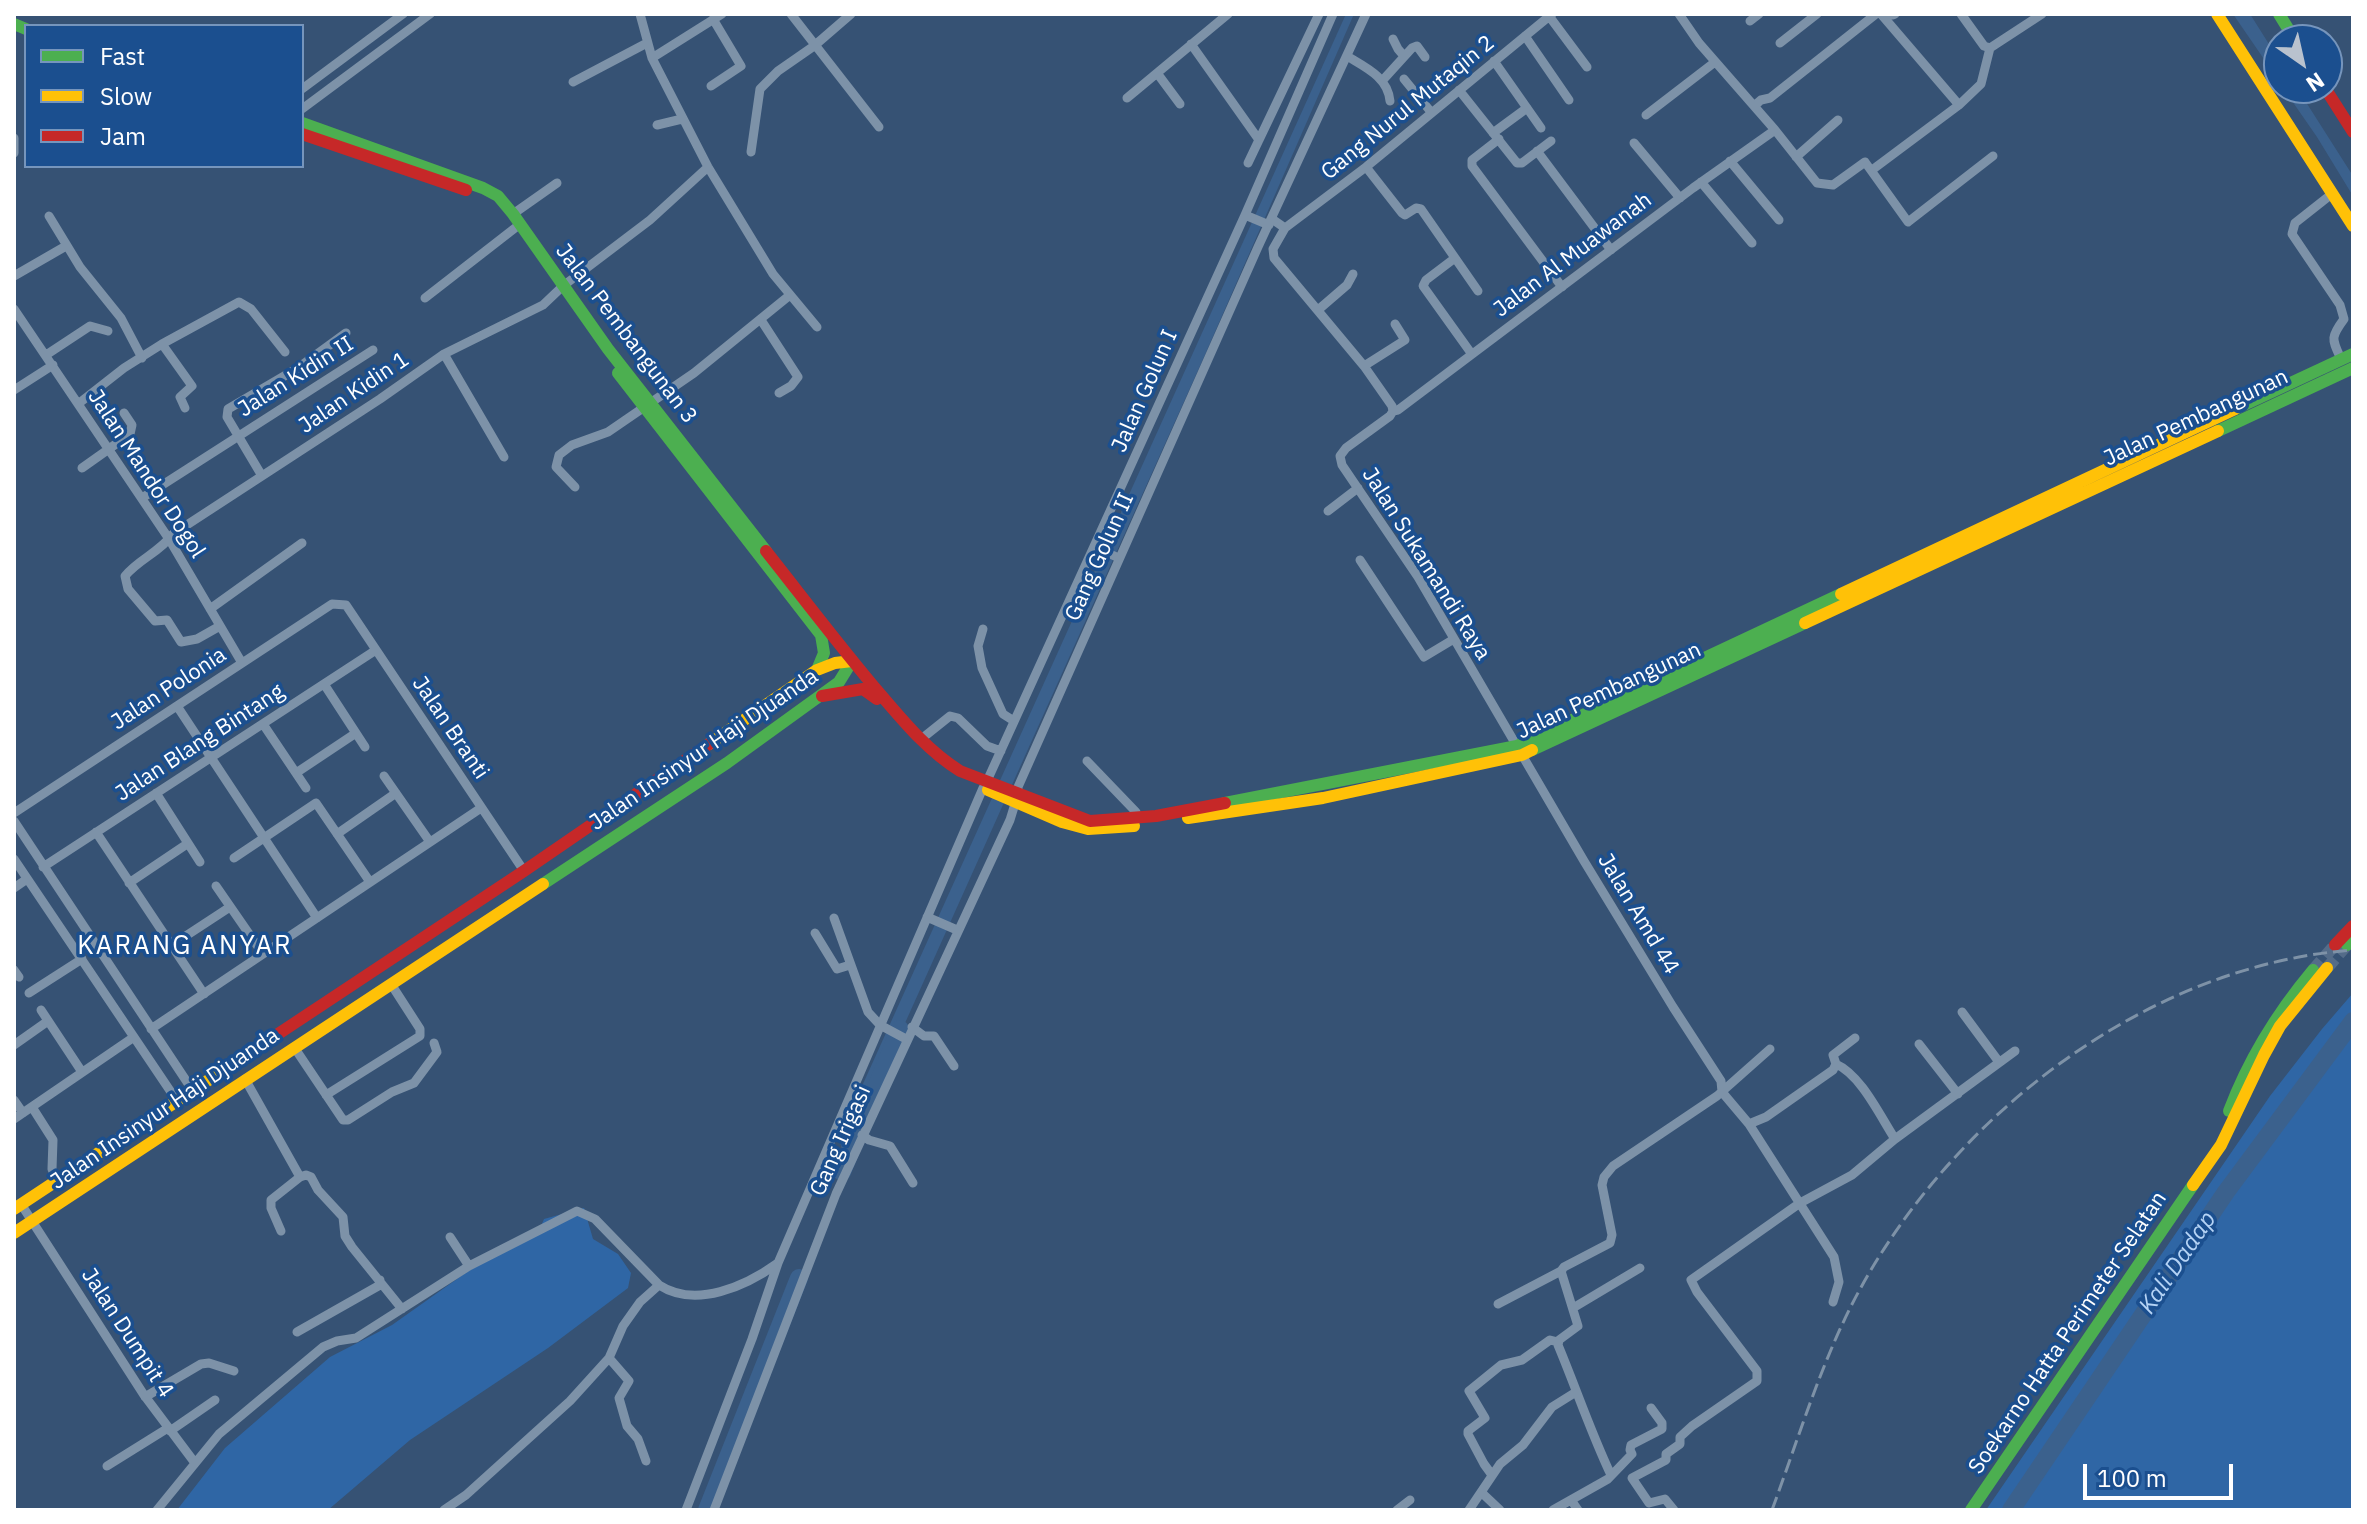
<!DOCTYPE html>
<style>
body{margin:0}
#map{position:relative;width:2367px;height:1524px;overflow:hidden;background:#365274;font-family:"IBM Plex Sans",sans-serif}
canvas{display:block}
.frame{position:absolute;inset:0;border:16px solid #fff;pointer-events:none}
.legend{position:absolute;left:24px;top:24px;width:280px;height:144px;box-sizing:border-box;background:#1b4f8f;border:2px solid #7695bc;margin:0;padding:10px 14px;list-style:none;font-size:24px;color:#fff}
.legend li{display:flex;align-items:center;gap:16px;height:40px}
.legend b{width:40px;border:2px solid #7695bc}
.north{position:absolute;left:2263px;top:24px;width:80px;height:80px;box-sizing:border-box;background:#1b4f8f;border:2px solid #7695bc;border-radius:50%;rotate:146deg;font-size:22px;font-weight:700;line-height:32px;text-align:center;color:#fff}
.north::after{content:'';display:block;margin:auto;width:28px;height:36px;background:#b9c2ce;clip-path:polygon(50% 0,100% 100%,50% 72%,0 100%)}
.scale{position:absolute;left:2083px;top:1464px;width:150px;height:36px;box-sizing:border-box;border:4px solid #fff;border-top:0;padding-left:10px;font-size:24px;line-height:28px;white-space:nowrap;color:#fff;-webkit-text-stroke:6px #1b4f8f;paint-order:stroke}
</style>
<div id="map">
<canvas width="2367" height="1524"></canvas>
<div class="frame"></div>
<ul class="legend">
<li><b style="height:10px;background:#4caf50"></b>Fast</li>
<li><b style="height:10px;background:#ffc107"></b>Slow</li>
<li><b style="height:10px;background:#c62828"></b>Jam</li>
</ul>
<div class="north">N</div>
<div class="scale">100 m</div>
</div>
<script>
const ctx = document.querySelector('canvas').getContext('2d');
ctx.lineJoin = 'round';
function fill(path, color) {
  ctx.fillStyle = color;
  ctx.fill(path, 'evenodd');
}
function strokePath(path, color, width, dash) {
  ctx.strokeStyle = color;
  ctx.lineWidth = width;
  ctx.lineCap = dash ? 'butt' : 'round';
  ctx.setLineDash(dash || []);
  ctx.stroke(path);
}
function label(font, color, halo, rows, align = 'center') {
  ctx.font = font + ' "IBM Plex Sans",sans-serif';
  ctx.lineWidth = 7;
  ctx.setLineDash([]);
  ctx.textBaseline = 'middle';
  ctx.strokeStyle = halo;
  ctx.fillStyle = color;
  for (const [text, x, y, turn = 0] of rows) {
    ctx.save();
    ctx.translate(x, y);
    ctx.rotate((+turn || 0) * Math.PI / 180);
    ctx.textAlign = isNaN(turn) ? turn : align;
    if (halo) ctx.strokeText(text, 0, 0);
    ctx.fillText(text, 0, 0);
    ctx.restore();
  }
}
fill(new Path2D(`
 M2353 993V1510H1986L2270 1096 2322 1029Z
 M584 1208 593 1239 618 1254 631 1273 628 1288 548 1348 410 1440 328 1510H177L225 1448 330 1357 392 1325 481 1262 539 1231 544 1219Z`), '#2f66a5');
fill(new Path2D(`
 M1346 14H1354L1204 357 844 1159 839 1137Z
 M2233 14H2250L2279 60V81Z
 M2283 88H2297L2353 176V196L2317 137Z`), '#3b618d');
strokePath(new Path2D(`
 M842 1172 900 1029
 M707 1510 799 1278
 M2011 1510 2226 1192 2353 1021`), '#3b618d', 18);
strokePath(new Path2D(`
 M2327 968 2347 945
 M2313 970 2335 945`), '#546c89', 12, [12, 6]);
strokePath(new Path2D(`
 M640 14 652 58 708 167 773 274 817 327
 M791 14 879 127
 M1679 14 1699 43 1775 130 1817 183 1833 185 1865 162 1908 222 1993 156
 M1881 14 1959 105
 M1961 14 1984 46 1990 48
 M1893 15 1895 14
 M1549 16 1587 67
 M1750 21 1759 14
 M1525 36 1569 100
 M1393 39 1398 49 1404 56
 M1780 43 1817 14
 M1191 44 1259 140
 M1347 56C1365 67 1388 77 1390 101
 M652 58 722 14
 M1494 61 1541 128
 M1157 73 1180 104
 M1404 79 1431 112
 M1382 81 1412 48 1417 46 1425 57
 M573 82 647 43
 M711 86 741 66 713 19
 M302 89 403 14
 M1459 90 1517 163H1522L1551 141
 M1127 98 1228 14
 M1754 106 1761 100 1770 98 1876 14
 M302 109 430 14
 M1646 115 1715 62
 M657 125 682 119
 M1493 133 1527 108
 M14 138V153
 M1499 139 1472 160V166L1562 287
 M1634 143 1680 198
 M1537 151 1611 250
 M751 152 760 89 778 71 814 46 851 14
 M1796 157 1838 120
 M1730 161 1779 220
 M1248 163 1319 14
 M1366 167 1402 213 1405 215 1416 208 1421 209 1478 291
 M1872 170 1959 105 1981 84 1990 48 2042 14
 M1701 182 1752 243
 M2333 193 2295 223 2292 234 2340 305 2344 319C2330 338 2332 339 2341 359
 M513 214 557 183
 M1245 215 1269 225
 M49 216 80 267 121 318 142 358
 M1272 219 1285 228 1273 249 1274 258 1364 366 1392 406 1393 411 1390 416 1346 448 1340 456 1342 465 1418 577 1584 861 1673 1007 1721 1081 1722 1092
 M1285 228 1366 167 1552 14
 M1455 258 1426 280 1423 286 1471 353
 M14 276 66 246
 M425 298 515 228
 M14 309 169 539 242 663
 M1318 310 1347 285 1353 274
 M761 320 798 377 791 386 779 393
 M162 344 192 386 180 397 185 408
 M444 354 504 457
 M46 355 90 326 108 331
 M1364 366 1405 340 1395 324
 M14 390 53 365
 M78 404 124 368 162 344 239 302 251 309 285 352
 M1393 411 1398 410 1693 188 1775 130
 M82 468 130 434 132 425 124 413
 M262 476 227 417 228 409 298 368 346 333
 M575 487 556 467 559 455 572 445 608 432 694 373 790 295
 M142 498 373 350
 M1328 511 1358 488
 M1094 547 1119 558
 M1360 560 1424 657 1454 639
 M210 609 302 543
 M220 626 197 639 181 642 167 620 155 621 128 589 125 576C139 559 160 552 173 534L380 399 444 354 543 305 563 286 650 220 708 167
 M983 629 978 646 982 668 1003 714 1014 721
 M324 684 365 747
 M177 706 317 918
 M263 724 306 788
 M920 740 950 716 958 718 987 746 1001 751
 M1087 761 1136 812 1138 819
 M296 773 356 733
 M384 776 430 842
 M987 781 1245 215 1333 14
 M156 793 200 862
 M14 813 332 604 346 605 524 871
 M14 821 193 1091
 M96 832 204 994
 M337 834 396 793
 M234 858 316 803 370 882
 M14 859 177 1101
 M43 867 376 650
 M129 883 187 844
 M216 886 263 954
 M14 888 27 879
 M927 917 957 930
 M834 918 868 1012 880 1025 906 1039
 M815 933 837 969 850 965
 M172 945 230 907
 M14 970 19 977
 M29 993 82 959
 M41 1010 82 1072
 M1962 1012 1999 1062
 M912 1027 924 1036H934L954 1066
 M151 1029 481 808
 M1919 1044 1958 1094
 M14 1045 48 1021
 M294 1047 343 1120H348L392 1092 414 1083 437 1052 434 1043
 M1836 1064C1861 1075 1880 1116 1895 1139
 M245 1079 300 1177
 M1722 1092 1749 1124 1766 1117 1833 1070 1836 1064 1833 1055 1855 1038
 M326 1095 420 1036V1029L391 984
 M14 1100 23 1113
 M32 1107 53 1140 52 1169 57 1181
 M14 1119 134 1037
 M1749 1124 1834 1257 1839 1282 1833 1302
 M862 1135 869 1140 890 1146 913 1183
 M21 1204 144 1395 195 1463
 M281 1231 271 1208V1200L300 1177 306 1175 311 1177 318 1190 343 1217 345 1236 352 1247 402 1309
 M450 1237 469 1266
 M1498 1304 1561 1271
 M1573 1308 1640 1268
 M297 1332 380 1285V1280
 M609 1358 629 1381 619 1398 627 1426 638 1439 646 1461
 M145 1397 201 1364 209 1363 234 1371
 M170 1431 215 1400
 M107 1466 168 1428
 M1492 1475 1484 1464 1468 1434V1431L1485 1418 1469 1391 1501 1365 1522 1360 1550 1340 1558 1342
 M1611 1475C1591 1433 1576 1388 1558 1345L1559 1340 1578 1326 1561 1271 1564 1267 1610 1243 1612 1235 1602 1185 1604 1177 1613 1166 1717 1096 1770 1049
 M1482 1493 1500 1510
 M1571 1500 1578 1510
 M157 1510 219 1434 323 1347 337 1341 356 1338 469 1266 577 1211 595 1219 659 1285C696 1309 746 1286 778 1263
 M444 1510 466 1495 570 1401 609 1358 623 1326 640 1302 659 1285
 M686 1510 752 1339 778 1263 983 788
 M714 1510 836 1194 1010 820 1018 794V787L1258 247 1366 14
 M1397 1510 1410 1500
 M1469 1510 1500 1464 1523 1445 1552 1407 1576 1392
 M1553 1510 1608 1479 1632 1454 1630 1450 1631 1445 1662 1429V1423L1651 1408
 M1674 1510 1665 1499 1649 1503 1632 1478 1666 1460V1454L1680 1444V1437L1692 1426 1757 1381V1371L1697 1292 1691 1280 1800 1203 1852 1175 1895 1139 2015 1051`), '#7d92a8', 9);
strokePath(new Path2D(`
 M2279 14 2295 40
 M14 24 26 29
 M302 123 483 188 498 196 513 214 608 349 766 551
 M618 373 821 635 824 653 817 670
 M2235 409 2353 354
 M2218 431 2353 368
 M1532 750 1805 623
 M1225 803 1517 746 1841 594
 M543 884 727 763 839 682 852 661
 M2347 945 2353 939
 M2229 1111C2249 1058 2277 1013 2313 970
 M1971 1510 2193 1185`), '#4caf50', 12);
strokePath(new Path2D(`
 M2217 14 2353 226
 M1841 594 2235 409
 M1805 623 2218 431
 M709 744 817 670 835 663 852 661
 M988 790 1062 822 1088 829 1134 826
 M1188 818 1323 798 1522 755 1532 750
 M2193 1185 2221 1145 2264 1055 2280 1026 2327 968
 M14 1209 266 1042
 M14 1233 543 884`), '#ffc107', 12);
strokePath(new Path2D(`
 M2325 88 2353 132
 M302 134 466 190
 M766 551C804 599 841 648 881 695 905 723 928 751 960 771L1090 821 1156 816 1225 803
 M822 696 863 689 877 699
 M2335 945 2353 926
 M266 1042 524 871 709 744`), '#c62828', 12);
strokePath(new Path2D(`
 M1772 1510C1799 1437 1822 1359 1859 1291 1955 1114 2148 965 2353 950`), '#7e92a7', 3, [14, 6]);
label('22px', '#fff', '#1b4f8f', [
 ["Gang Nurul Mutaqin 2",1408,108,-39],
 ["Jalan Al Muawanah",1573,255,-37],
 ["Jalan Pembangunan 3",626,334,53],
 ["Jalan Kidin II",296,377,-32],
 ["Jalan Golun I",1145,391,-66],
 ["Jalan Kidin 1",354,393,-34],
 ["Jalan Pembangunan",2196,418,-25],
 ["Jalan Mandor Dogol",146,474,57],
 ["Gang Golun II",1100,557,-66],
 ["Jalan Sukamandi Raya",1426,564,58],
 ["Jalan Polonia",169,689,-33],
 ["Jalan Pembangunan",1609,691,-25],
 ["Jalan Branti",450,728,56],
 ["Jalan Blang Bintang",200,743,-33],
 ["Jalan Insinyur Haji Djuanda",704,750,-34],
 ["Jalan Amd 44",1638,914,59],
 ["Jalan Insinyur Haji Djuanda",165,1109,-34],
 ["Gang Irigasi",841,1141,-66],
 ["Jalan Dumpit 4",127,1333,57],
 ["Soekarno Hatta Perimeter Selatan",2068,1333,-56]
]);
label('italic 24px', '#b5d3f5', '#1b4f8f', [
 ["Kali Dadap",2178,1263,-56]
]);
ctx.letterSpacing = '2px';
label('26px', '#fff', '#1b4f8f', [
 ["KARANG ANYAR",185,946]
]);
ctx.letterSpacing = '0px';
</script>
